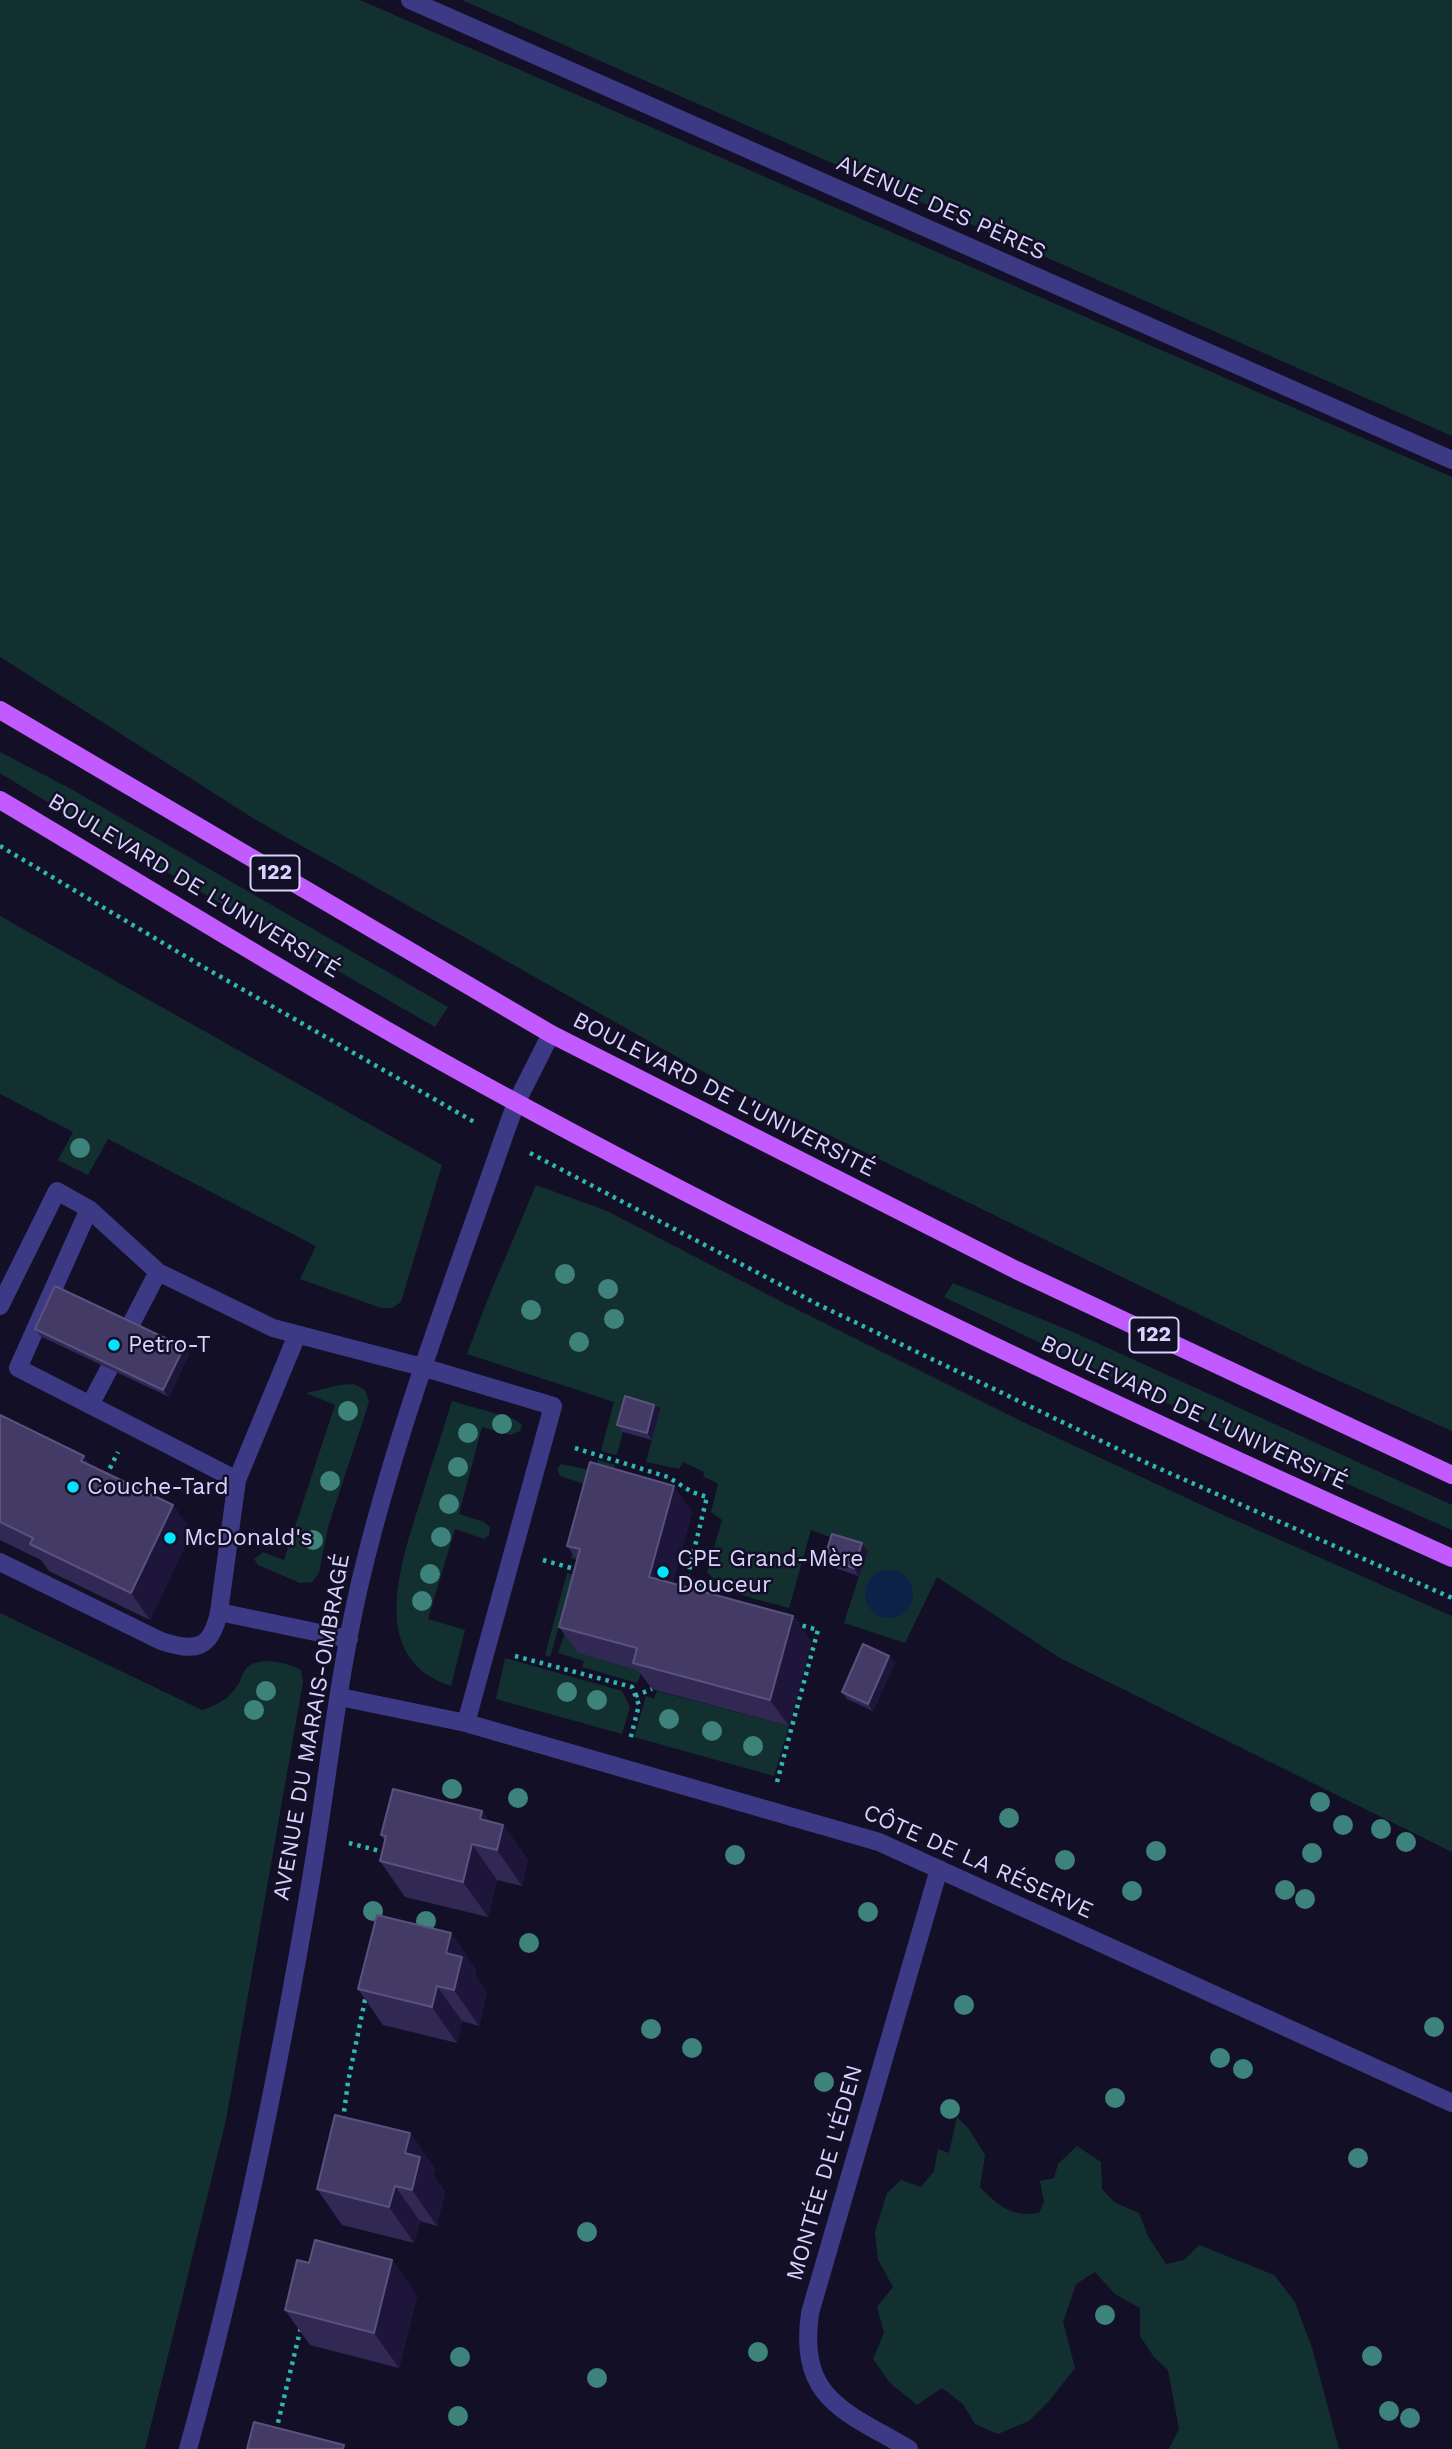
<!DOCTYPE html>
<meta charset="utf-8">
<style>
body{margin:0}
canvas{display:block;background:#130f26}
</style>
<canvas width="1452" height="2449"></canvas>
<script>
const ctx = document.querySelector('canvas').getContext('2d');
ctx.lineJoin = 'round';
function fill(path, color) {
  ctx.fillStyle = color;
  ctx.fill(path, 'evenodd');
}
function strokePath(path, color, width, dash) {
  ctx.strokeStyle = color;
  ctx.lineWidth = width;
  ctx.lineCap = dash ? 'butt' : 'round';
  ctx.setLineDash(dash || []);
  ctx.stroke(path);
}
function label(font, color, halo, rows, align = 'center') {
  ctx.font = font + ' "Work Sans",sans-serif';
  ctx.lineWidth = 5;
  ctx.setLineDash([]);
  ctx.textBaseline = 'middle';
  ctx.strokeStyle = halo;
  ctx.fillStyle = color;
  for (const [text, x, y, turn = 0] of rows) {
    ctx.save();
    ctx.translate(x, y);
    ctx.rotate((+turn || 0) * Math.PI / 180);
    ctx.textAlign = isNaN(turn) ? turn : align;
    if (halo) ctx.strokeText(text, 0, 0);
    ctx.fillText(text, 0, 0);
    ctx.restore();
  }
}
fill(new Path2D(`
 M0 0H360L1452 477V1431L1308 1367 734 1089 256 820 0 657Z
 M462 0H1452V436Z
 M0 752 71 789 448 1007 435 1027 85 825 0 773Z
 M0 916 442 1165 401 1302 392 1308H381L300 1279 316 1246 108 1139 88 1175 58 1160 73 1132 0 1094Z
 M536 1185 607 1211 784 1303 1023 1422 1221 1514 1452 1616V1852L1060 1658 937 1577 905 1643 844 1623 867 1551 811 1530 789 1608C758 1599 729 1596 707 1572L722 1520 711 1512 718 1484 703 1476 704 1472 683 1462 679 1469 646 1462 660 1408 631 1399 617 1455 601 1451 614 1402 467 1354 487 1301Z
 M953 1283 1073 1332 1452 1505V1530L1200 1419 944 1297Z
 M354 1384 365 1390 369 1402 328 1527 319 1573 312 1582 300 1583 258 1565 254 1559 263 1552 284 1560 335 1405 306 1393 340 1385Z
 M452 1401 514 1419 522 1425 520 1431 510 1435 482 1427 459 1514 484 1522 490 1527 489 1535 484 1539 455 1529 428 1619 465 1630 451 1686C365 1658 402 1560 421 1499 431 1466 442 1434 452 1401Z
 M598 1460 615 1465 588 1564 571 1558 591 1486 560 1476 557 1469 561 1464 595 1471Z
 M567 1573 597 1582 642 1671 637 1683 582 1667 584 1661 558 1653 568 1624 560 1622 550 1657 545 1655Z
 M0 1613 202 1710C219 1705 232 1697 240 1681 242 1676 244 1670 248 1667 262 1656 287 1663 301 1670L303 1682 226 2120 145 2449H0Z
 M505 1658 622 1691 630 1707 622 1734 496 1699Z
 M657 1691 789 1726 774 1776 634 1737 646 1696 654 1699Z
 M957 2117 969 2129 985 2155 980 2187C997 2205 1013 2218 1039 2213L1044 2202 1040 2181 1054 2178 1058 2164 1077 2146 1101 2162 1102 2189 1114 2202 1139 2213 1148 2236 1166 2264 1184 2260 1199 2245 1274 2275 1295 2302 1313 2351 1339 2449H1169L1179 2429 1168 2370 1154 2357 1140 2336V2308L1115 2294 1095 2272 1076 2284 1063 2322 1075 2368 1049 2401 1029 2421 998 2434 975 2424 963 2404 942 2388 917 2405 890 2383 873 2359 884 2333 877 2307 893 2287 878 2260 875 2232 887 2193 901 2180 921 2187 934 2171 938 2149 949 2153Z`), '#12302f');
fill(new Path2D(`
 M865 1594a24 24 0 1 1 48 0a24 24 0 1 1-48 0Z`), '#0c2248');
strokePath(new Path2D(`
 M0 846 200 965 476 1123
 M530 1153 817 1304 965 1375 1149 1464 1452 1598
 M575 1448 668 1477 692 1492 707 1497 687 1579 704 1585 702 1594
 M106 1476 118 1452
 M543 1560 578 1570
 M515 1656 632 1687 639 1705 630 1740
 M635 1696 652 1689
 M777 1782 818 1630 793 1623
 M349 1843 388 1853
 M343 2120 348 2082 366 1995
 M276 2431 301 2327`), '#2fb8b0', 4.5, [3.5, 5]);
strokePath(new Path2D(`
 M410 0 1452 460
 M89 1209 18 1368 237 1480
 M0 1306 57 1191 89 1209 158 1272 273 1328 422 1367 553 1406 466 1723
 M130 1326 158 1272
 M297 1335 237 1480 219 1612 349 1639
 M90 1405 109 1369
 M0 1562 161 1641C195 1652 211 1650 219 1612
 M340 1697 466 1723 879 1842 1452 2103
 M188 2449C240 2262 279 2070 311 1879 329 1772 339 1663 366 1558 402 1415 455 1277 503 1139L516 1103 551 1034
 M909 2449C845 2411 798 2400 810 2313L939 1869`), '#3d3a85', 18);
strokePath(new Path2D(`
 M0 710 551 1034 1016 1270 1452 1475
 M0 800C172 902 342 1009 519 1104 823 1269 1136 1416 1452 1558`), '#c25bff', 18);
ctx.fillStyle = '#3d827b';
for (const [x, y] of [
 [80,1148],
 [565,1274],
 [608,1289],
 [531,1310],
 [614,1319],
 [579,1342],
 [348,1411],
 [502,1424],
 [468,1433],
 [458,1467],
 [330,1481],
 [449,1504],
 [441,1537],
 [313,1540],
 [430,1574],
 [422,1601],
 [266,1691],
 [567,1692],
 [597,1700],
 [254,1710],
 [669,1719],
 [712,1731],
 [753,1746],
 [452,1789],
 [518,1798],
 [1320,1802],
 [1009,1818],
 [1343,1825],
 [1381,1829],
 [1406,1842],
 [1156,1851],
 [1312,1853],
 [735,1855],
 [1065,1860],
 [1285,1890],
 [1132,1891],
 [1305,1899],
 [373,1911],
 [868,1912],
 [426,1921],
 [529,1943],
 [964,2005],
 [1434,2027],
 [651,2029],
 [692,2048],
 [1220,2058],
 [1243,2069],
 [824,2082],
 [1115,2098],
 [950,2109],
 [1358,2158],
 [587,2232],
 [1105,2315],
 [758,2352],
 [1372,2356],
 [460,2357],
 [597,2378],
 [1389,2411],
 [458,2416],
 [1410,2418]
]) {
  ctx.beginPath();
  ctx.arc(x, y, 10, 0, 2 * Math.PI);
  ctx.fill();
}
fill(new Path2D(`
 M35 1329 189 1354 169 1397 40 1336Z
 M654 1405 659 1412 652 1440 623 1432 617 1425Z
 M0 1415 84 1456 90 1465 192 1531 150 1620 49 1571 41 1560 0 1540Z
 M692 1512 673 1583 793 1616 811 1642 789 1726 652 1689 638 1670 578 1653 559 1627 577 1560 567 1546Z
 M868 1551 859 1576 829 1566 824 1559Z
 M895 1663 873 1711 847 1699 842 1692Z
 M482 1811 489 1821 503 1825 528 1860 522 1886 497 1880 488 1917 405 1897 380 1861 385 1841 381 1835Z
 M476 1969 475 1975 487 1992 479 2026 462 2021 457 2043 383 2025 358 1989Z
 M410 2133 435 2169 433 2175 445 2192 437 2226 420 2221 414 2243 342 2225 317 2189Z
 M392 2260 417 2296 399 2368 310 2345 285 2310 309 2263Z`), '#312854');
fill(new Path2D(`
 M184 1347 189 1354 169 1397 163 1390Z
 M654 1405 659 1412 652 1440 647 1433Z
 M84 1456 102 1483 81 1461Z
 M674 1486 692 1512 668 1603 649 1577Z
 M173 1505 192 1531 150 1620 131 1593Z
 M862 1543 868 1551 859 1576 854 1568Z
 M793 1616 811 1642 789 1726 770 1700Z
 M889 1656 895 1663 873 1711 868 1704Z
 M482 1811 500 1836 503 1825 528 1860 522 1886 497 1850 480 1819Z
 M472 1844 497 1880 488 1917 463 1882Z
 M451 1933 476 1969 475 1975 487 1992 479 2026 454 1990 446 1953Z
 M437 1986 462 2021 457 2043 432 2007Z
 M410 2133 435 2169 433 2175 445 2192 437 2226 412 2190 405 2153Z
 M395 2186 420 2221 414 2243 389 2207Z
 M392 2260 417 2296 399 2368 374 2333Z`), '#1d163a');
const building = new Path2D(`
 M55 1286 184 1347 163 1390 35 1329Z
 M625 1396 654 1405 647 1433 617 1425Z
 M0 1415 84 1456 81 1461 173 1505 131 1593 30 1544 33 1538 0 1522Z
 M590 1462 674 1486 649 1577 793 1616 770 1700 633 1663 637 1648 559 1627 580 1549 567 1546Z
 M832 1534 862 1543 854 1568 824 1559Z
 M863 1644 889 1656 868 1704 842 1692Z
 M393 1789 482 1811 480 1819 503 1825 497 1850 472 1844 463 1882 380 1861 386 1836 381 1835Z
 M377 1915 451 1933 446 1953 462 1957 454 1990 437 1986 432 2007 358 1989Z
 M335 2115 410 2133 405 2153 420 2157 412 2190 395 2186 389 2207 317 2189Z
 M315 2240 392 2260 374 2333 285 2310 297 2260 309 2263Z
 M254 2422 344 2445 343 2449H247Z`);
fill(building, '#433a66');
strokePath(building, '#5a527e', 2);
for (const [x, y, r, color] of [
 [114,1345,7,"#00e5ff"],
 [73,1487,7,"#00e5ff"],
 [170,1538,7,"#00e5ff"],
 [663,1572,7,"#00e5ff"]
]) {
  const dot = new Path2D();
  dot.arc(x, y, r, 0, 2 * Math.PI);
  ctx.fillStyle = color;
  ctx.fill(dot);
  strokePath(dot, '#130f26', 2.5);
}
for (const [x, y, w] of [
 [275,873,49],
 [1154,1335,49]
]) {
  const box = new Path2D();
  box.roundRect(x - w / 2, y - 17.5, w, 35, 5);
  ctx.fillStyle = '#130f26';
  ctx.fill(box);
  strokePath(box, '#d9d4ff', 2);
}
label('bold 21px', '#d9d4ff', null, [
 ["122",275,873],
 ["122",1154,1335]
]);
label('23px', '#d9d4ff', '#130f26', [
 ["AVENUE DES PÈRES",941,208,24],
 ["BOULEVARD DE L'UNIVERSITÉ",194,886,31],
 ["BOULEVARD DE L'UNIVERSITÉ",724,1095,27],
 ["BOULEVARD DE L'UNIVERSITÉ",1194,1413,25],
 ["AVENUE DU MARAIS-OMBRAGÉ",312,1727,-80],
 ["CÔTE DE LA RÉSERVE",978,1862,24],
 ["MONTÉE DE L'ÉDEN",825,2173,-74]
]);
label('23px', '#d9d4ff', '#130f26', [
 ["Petro-T",128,1345],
 ["Couche-Tard",87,1487],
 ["McDonald's",184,1538],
 ["CPE Grand-Mère",677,1559],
 ["Douceur",677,1585]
], 'left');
</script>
